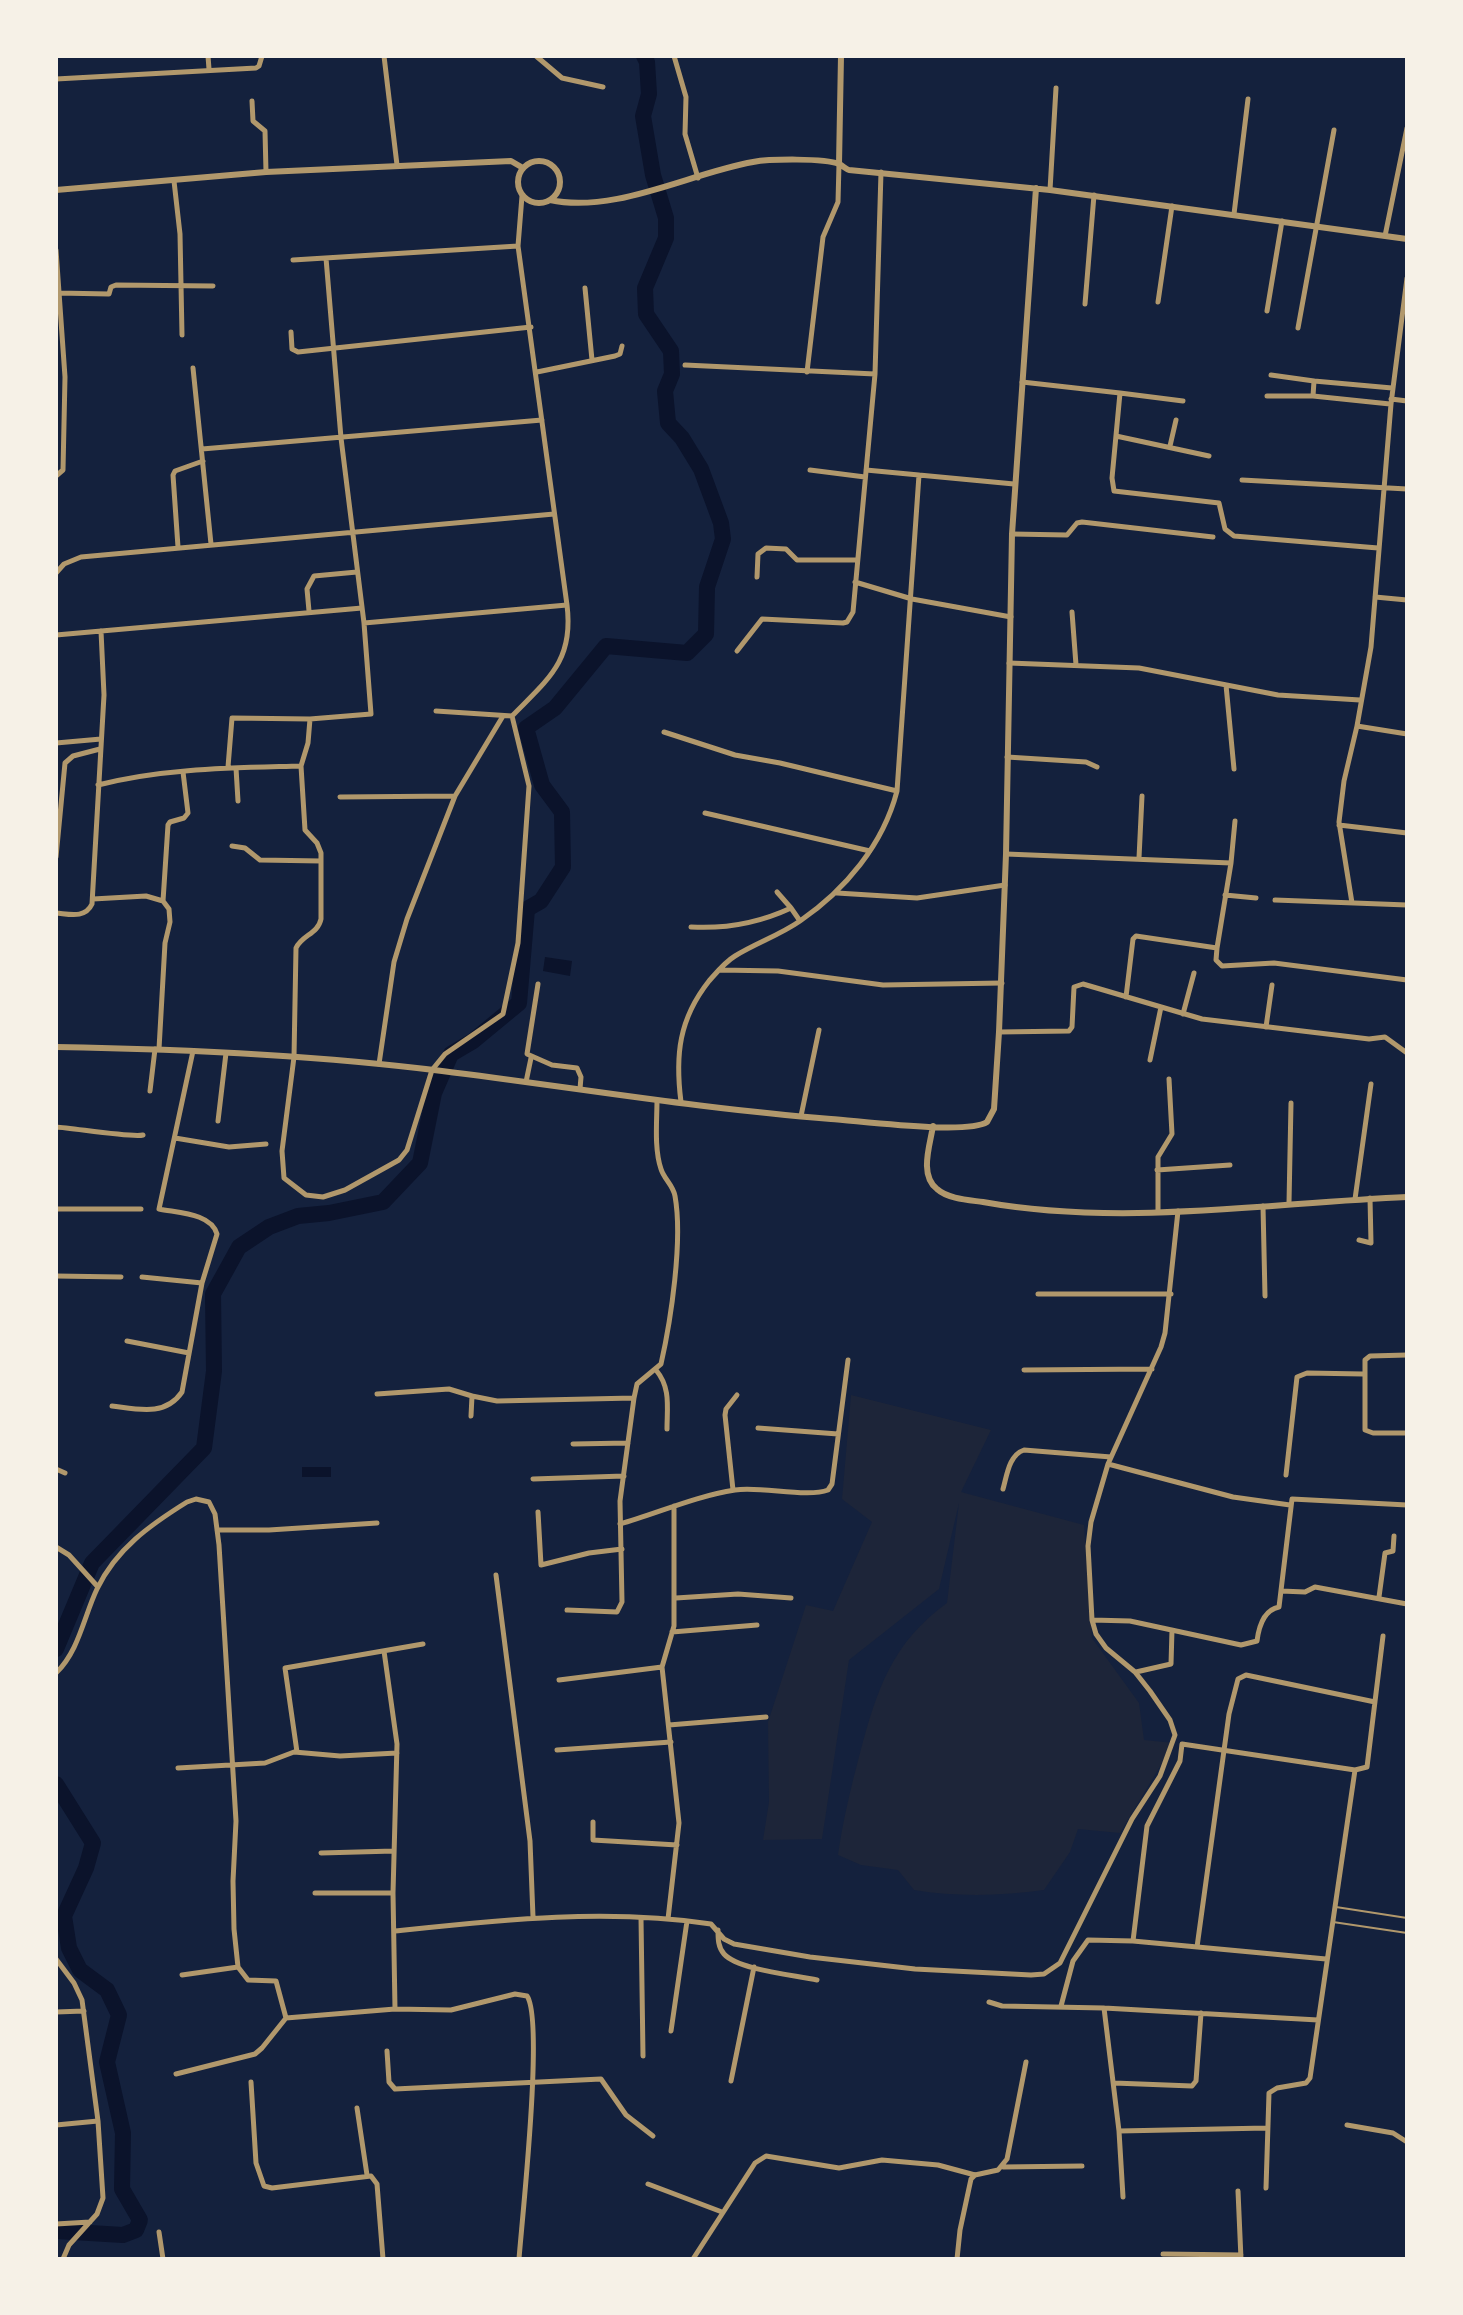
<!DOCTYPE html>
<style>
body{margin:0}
#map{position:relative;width:1463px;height:2315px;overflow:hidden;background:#14213d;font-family:Lato,sans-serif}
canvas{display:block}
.frame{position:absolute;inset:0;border:58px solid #f6f1e7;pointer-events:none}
</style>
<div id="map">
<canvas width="1463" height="2315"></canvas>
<div class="frame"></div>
</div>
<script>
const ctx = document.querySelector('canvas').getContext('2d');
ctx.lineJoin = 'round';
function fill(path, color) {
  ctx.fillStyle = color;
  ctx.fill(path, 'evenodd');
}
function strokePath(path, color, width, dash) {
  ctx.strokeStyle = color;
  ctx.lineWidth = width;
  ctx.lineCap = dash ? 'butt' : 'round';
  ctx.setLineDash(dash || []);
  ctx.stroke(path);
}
fill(new Path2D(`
 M851 1395 991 1430 961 1492 1084 1525 1092 1638 1139 1703 1144 1740 1174 1743 1120 1833 1078 1829 1070 1852 1044 1890C1003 1896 955 1897 914 1890L898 1870 861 1865 838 1855C843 1820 851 1787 860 1753 877 1689 892 1643 947 1603L959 1503 939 1589 849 1660 822 1839 763 1840 769 1802 768 1722 806 1605 833 1611 872 1522 842 1499Z`), '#1d2539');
fill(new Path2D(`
 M545 957 572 961 570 976 543 971Z
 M302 1467H331V1477H302Z`), '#0b132b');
strokePath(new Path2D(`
 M56 1649 92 1563 204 1448 214 1371 213 1294 239 1247 269 1227 298 1216 329 1213 383 1202 420 1163 434 1093 451 1054 473 1041 519 1003 527 909 541 901 563 867 562 812 542 785 526 728 555 708 606 646 687 653 706 634 707 587 723 539 721 523 701 469 682 438 668 423 665 391 672 374 671 351 646 314 645 288 666 238V218L653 175 643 116 649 94 647 62 644 56
 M56 1784 93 1843 86 1868 64 1916 69 1948 80 1970 107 1990 119 2015 107 2062 123 2133 122 2189 140 2220 136 2230 123 2235 56 2231`), '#0b132b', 16);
strokePath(new Path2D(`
 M1336 1907 1407 1918
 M1333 1922 1407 1933`), '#b1986c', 2);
strokePath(new Path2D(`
 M208 56 209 69
 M384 56 397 165
 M536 56 562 78 603 87
 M674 56 686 97 685 134 698 178
 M56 79 256 68 259 66 262 56
 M252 101 253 121 265 131 266 172
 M174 181 180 234 182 335
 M1050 190 1056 88
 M1234 214 1248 99
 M1385 236 1407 128
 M56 250 65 377 63 470 56 476
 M326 258 341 438 364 623 371 714 310 719 308 743 301 766 305 830 317 843 321 853V919C318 934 302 935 296 948L294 1057 282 1151 284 1178 306 1195 323 1197 345 1190 399 1160 407 1150 432 1070 445 1054 503 1014 518 943 529 786 512 716
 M293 260 518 246
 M585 288 592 360
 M58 293 109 294 111 287 116 285 213 286
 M1158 302 1172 206
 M1085 304 1094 195
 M1267 311 1282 221
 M1298 328 1334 130
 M291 332 292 349 298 352 531 327
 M685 365 875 374
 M193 368 211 544
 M537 372 615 356 620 354 622 346
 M807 372 823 237 838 202 839 164
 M1271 375 1314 381
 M1022 382 1120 393 1112 478 1114 491 1219 503 1225 529 1234 536 1378 548
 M1120 393 1183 401
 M1267 396H1313
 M1391 399 1407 401
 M1390 404 1313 396 1314 381 1392 388
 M1116 436 1209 456
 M1170 446 1176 420
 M202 449 542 420
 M810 470 865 477
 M866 470 1014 484
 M1242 480 1407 489
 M1012 534 1067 535 1077 523 1082 522 1213 537
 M178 547 173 475 175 471 203 461
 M56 573 64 564 81 557 554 514
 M757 577 758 554 766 548 786 549 797 560H857
 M855 582 912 599 1011 617
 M1375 597 1407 600
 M309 611 307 589 314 576 357 572
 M1072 612 1076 665
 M364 623 567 605
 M56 635 362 608
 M737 651 762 619 843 623 847 622 853 612 875 374 881 172
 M1009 663 1139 668 1278 695 1360 700
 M1226 685 1234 769
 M436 711 512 716C548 679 574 661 567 605L518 246 522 196
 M1357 726 1407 734
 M664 732 735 755 780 763 897 791
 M56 743 101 739
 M1007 757 1086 762 1097 767
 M228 767 232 718 310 719
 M236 768 238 801
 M98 785C164 768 233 768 301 766
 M340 797 455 796
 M705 813 870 851
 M1339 825 1407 833
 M232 846 245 848 260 860 321 861
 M1006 854 1231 863 1217 948 1216 960 1222 966 1274 963 1407 980
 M56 857 65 763 73 756 100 749
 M1139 858 1142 796
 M1231 863 1235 821
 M777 892 791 908
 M837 893 917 898 1005 885
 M1225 895 1256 898
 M93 899 146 896 163 901
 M1275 900 1407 905
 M1352 903 1339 822 1344 781 1357 726 1371 647 1391 404 1407 278
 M56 913C69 914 85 919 92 904L104 695 101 631
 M691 927C726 929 759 923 791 908L800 921
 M720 970 778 971 883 985 1002 983
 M538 984 527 1054 552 1065 577 1068 581 1077 580 1089
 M1126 997 1133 939 1136 936 1217 948
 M1183 1014 1194 973
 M1266 1027 1272 985
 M999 1032 1069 1031 1072 1027 1074 987 1083 984 1202 1019 1369 1039 1385 1037 1407 1053
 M159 1049 165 943 170 922 169 909 163 901 168 825 170 822 184 818 188 813 183 772
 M1150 1060 1161 1007
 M379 1064 394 962 407 919 455 796 503 716
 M526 1082 531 1058
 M150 1091 155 1049
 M681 1102C675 1055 679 1019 709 981 717 972 725 962 735 956 756 943 780 935 800 921 845 890 883 845 897 791L919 475
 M801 1116 819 1030
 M218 1121 226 1053
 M56 1127C73 1128 132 1138 143 1135
 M175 1138 229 1147 266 1144
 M1157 1170 1230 1165
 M1355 1199 1371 1084
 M1289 1203 1291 1103
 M1263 1206 1265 1296
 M56 1209H141
 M1158 1211V1157L1172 1134 1169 1079
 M1359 1240 1371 1243 1370 1198
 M56 1276 121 1277
 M142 1277 202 1283
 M1038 1294H1171
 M127 1341 189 1353
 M656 1370C671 1388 667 1407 667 1429
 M1024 1370 1152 1369
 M377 1394 449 1389 472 1396
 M112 1406C137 1409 165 1417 182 1392L202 1283 217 1234C211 1213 178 1213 159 1209L193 1051
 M471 1416 472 1396 497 1401 634 1398
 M758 1428 838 1434
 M1406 1433H1373L1365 1430V1360L1370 1356 1407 1355
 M573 1444 628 1443
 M1108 1464 1233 1497 1290 1505
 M56 1469 65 1473
 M1286 1475 1297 1377 1307 1373 1363 1374
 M533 1479 624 1476
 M1003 1489C1007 1475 1009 1455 1024 1450L1111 1457
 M733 1490 725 1415 726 1409 737 1395
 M538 1512 541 1565 589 1553 622 1549
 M620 1524C658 1513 696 1496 735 1490 761 1486 807 1498 828 1490L832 1484 848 1360
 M217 1530H269L377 1523
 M56 1547 69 1555 98 1587
 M496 1575 530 1841 533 1917
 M1281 1591 1305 1592 1315 1587 1407 1604
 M1379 1597 1385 1553 1393 1551 1394 1536
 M676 1598 738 1594 791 1598
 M567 1610 617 1612 622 1602 620 1501 634 1398 637 1384 661 1364C671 1320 683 1240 675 1196 673 1185 664 1179 661 1169 654 1148 657 1121 657 1100
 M1092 1620 1130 1621 1241 1645 1257 1641C1259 1625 1264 1610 1279 1607L1292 1499 1407 1505
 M672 1632 757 1625
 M384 1651 397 1744 393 1893 395 2009
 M1136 1672 1171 1664 1172 1630
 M56 1673C79 1651 84 1616 97 1589 116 1549 150 1525 187 1502L196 1499 209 1502 215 1514 219 1545 236 1821 233 1881 234 1929 238 1967 248 1980 276 1981 286 2018
 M559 1680 662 1667
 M669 1725 766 1717
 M557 1750 671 1742
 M297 1752 285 1668 423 1644
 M178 1768 265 1763 294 1752 340 1756 397 1753
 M593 1822V1840L677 1845
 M321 1853 394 1851
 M315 1893H393
 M641 1918 643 2056
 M668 1919 679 1823 662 1667 674 1626V1506
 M718 1930C718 1939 718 1947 724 1954 738 1970 795 1975 817 1980
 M395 1931C499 1920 606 1908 711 1924L724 1939 734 1944 810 1957 915 1969 1031 1975 1044 1974 1060 1963 1132 1819 1160 1776 1175 1735 1170 1720 1150 1691 1135 1672 1106 1648 1096 1634 1092 1620 1088 1546 1091 1522 1108 1464 1161 1347 1165 1333 1178 1211
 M1133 1941 1147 1826 1180 1761 1182 1744 1355 1770 1367 1767 1383 1636
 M1197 1947 1229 1714 1238 1679 1246 1675 1375 1702
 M56 1959 74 1983 82 2000 98 2121 103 2198 97 2214 69 2245 63 2259
 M182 1975 238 1967
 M989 2002 1002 2006 1104 2008 1318 2020
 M1061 2006 1073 1961 1088 1940 1133 1941 1326 1959
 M1104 2008 1119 2131 1123 2197
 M56 2012 84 2011
 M286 2018 395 2009 451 2010 515 1994 527 1996C544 2020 522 2219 519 2259
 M671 2031 687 1921
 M387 2051 389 2082 395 2089 601 2079 626 2115 653 2136
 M176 2074 255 2054 262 2048 286 2018
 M731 2081 754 1967
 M251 2082 256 2163 264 2186 272 2188 371 2176 377 2184 383 2259
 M1114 2083 1192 2086 1196 2081 1201 2013
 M357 2108 367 2175
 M56 2125 98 2121
 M1347 2125 1393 2133 1407 2142
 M1119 2131 1267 2128
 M1003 2167 1082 2166
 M648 2184 722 2212
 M1266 2188 1269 2093 1277 2088 1306 2083 1310 2078 1355 1770
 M1238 2191 1241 2259
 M56 2224 90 2222
 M159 2232 163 2259
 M1163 2254 1241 2255
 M693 2259 755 2163 766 2156 839 2168 882 2160 938 2165 975 2175 998 2170 1007 2159 1026 2062
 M957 2259 960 2230 971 2179 975 2175`), '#b1986c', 5);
strokePath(new Path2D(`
 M518 182a21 21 0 1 1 42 0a21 21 0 1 1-42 0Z
 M839 164 841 56
 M56 190 266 172 511 161 523 168
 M550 200C615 214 690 173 753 162 769 159 825 158 839 164 843 166 846 169 849 170L1050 190 1407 239
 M56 1047C185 1049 314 1055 442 1071 571 1087 701 1109 831 1119 861 1121 967 1135 987 1122L994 1109 999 1032 1006 854 1012 534 1036 188
 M933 1126C930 1145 919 1175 937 1189 948 1199 969 1200 983 1202 1122 1227 1267 1203 1407 1197`), '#b1986c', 6);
</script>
